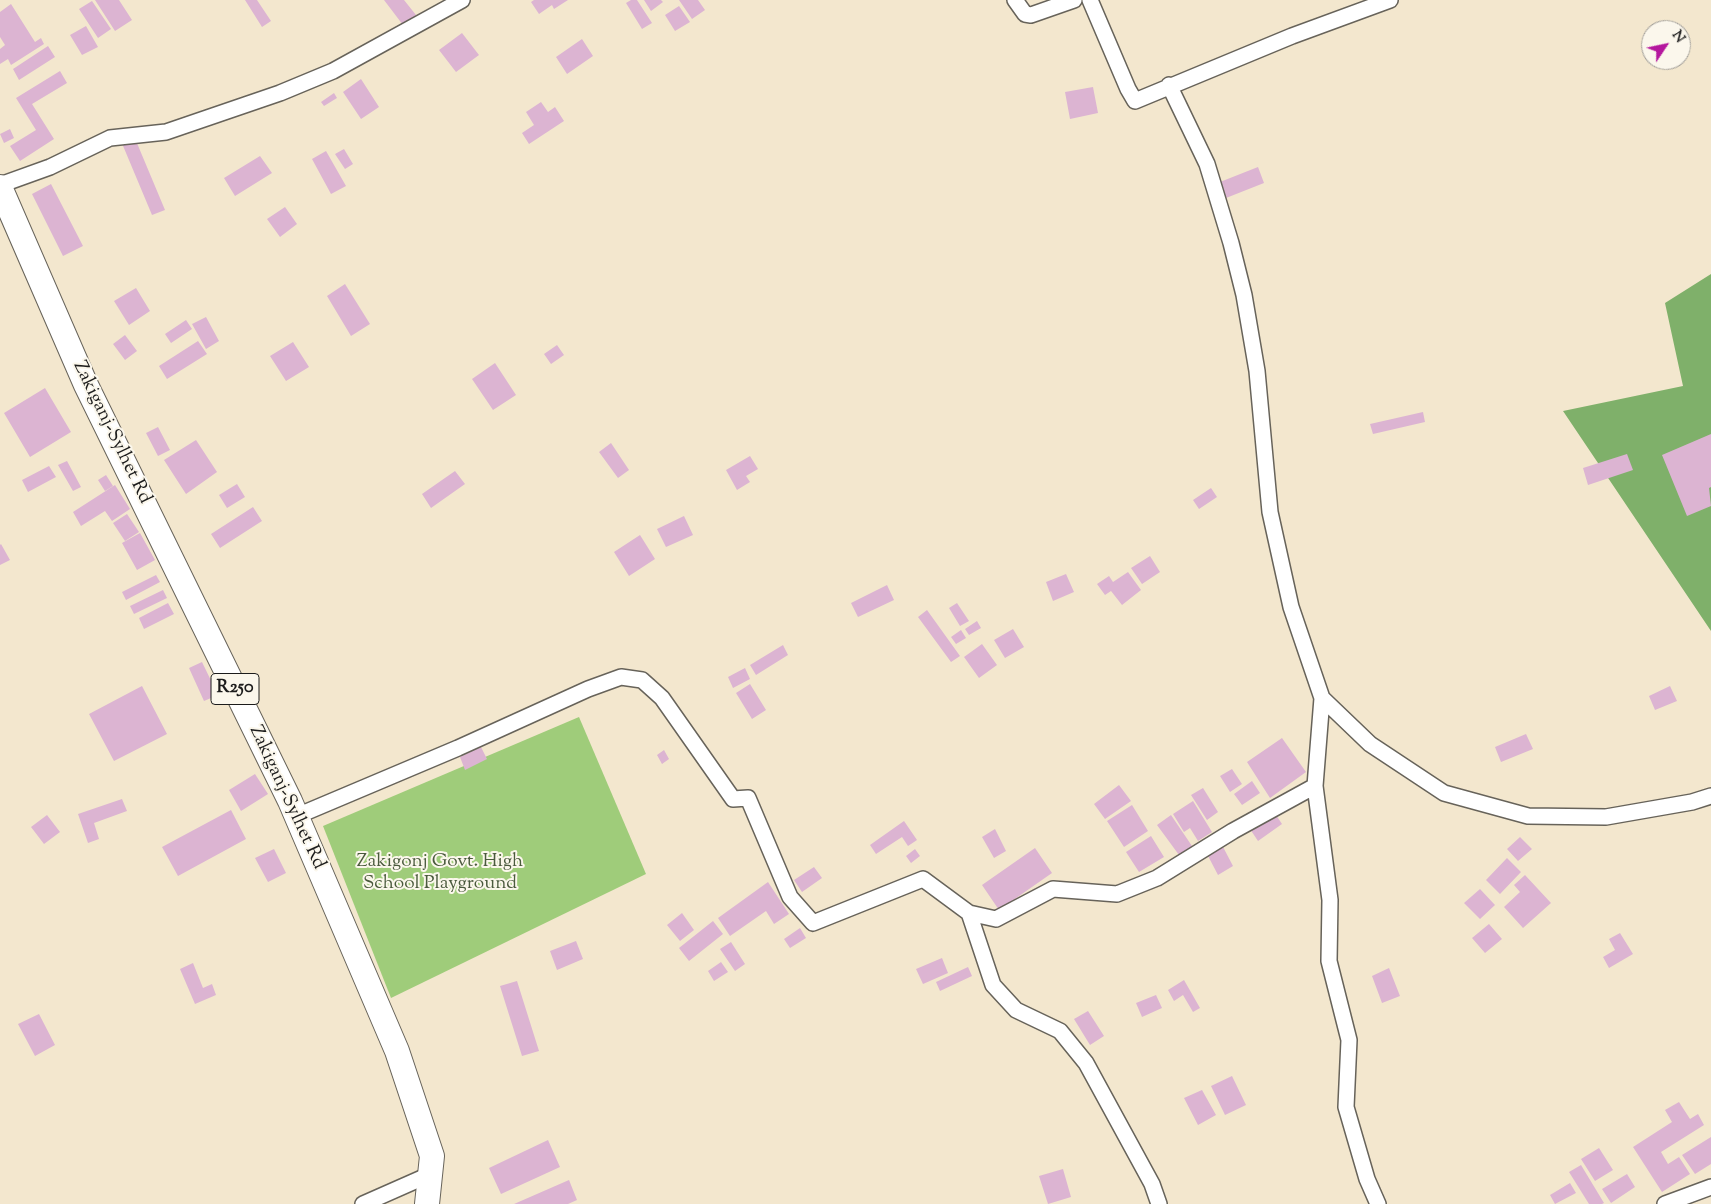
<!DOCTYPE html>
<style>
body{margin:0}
#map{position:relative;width:1711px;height:1204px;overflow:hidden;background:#f3e7ce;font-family:"Sorts Mill Goudy",serif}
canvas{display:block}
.north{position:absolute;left:1641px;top:20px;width:50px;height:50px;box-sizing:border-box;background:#fbf7ec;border:1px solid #a29f99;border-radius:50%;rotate:56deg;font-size:14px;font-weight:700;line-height:20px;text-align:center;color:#1c1c1c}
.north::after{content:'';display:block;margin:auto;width:18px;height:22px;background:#b5179e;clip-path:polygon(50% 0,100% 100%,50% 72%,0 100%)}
</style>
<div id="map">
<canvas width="1711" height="1204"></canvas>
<div class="north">N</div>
</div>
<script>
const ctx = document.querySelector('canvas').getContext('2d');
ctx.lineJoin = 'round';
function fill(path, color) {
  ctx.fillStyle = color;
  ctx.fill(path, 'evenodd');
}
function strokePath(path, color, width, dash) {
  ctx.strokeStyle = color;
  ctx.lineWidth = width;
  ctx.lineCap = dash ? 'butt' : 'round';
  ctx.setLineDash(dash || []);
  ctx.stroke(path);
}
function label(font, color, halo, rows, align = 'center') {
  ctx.font = font + ' "Sorts Mill Goudy",serif';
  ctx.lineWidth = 4;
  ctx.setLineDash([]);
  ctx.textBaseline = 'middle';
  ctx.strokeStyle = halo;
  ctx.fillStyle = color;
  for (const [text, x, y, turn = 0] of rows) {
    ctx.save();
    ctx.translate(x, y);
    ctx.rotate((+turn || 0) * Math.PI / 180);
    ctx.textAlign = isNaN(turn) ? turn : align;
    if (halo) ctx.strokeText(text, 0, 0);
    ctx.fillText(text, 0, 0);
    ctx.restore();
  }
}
fill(new Path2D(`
 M579 717 646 874 391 998 323 826Z`), '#9fcc7a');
fill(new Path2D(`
 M1711 274V631L1563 411 1683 386 1665 303Z`), '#7fb06a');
fill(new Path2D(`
 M95 0H119L132 20 115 31Z
 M245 0H257L271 21 262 27Z
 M384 0H404L416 15 403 25Z
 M534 0H568L554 9 552 5 539 14 531 2Z
 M631 0H637L652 23 642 29 626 3Z
 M644 0H661L663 2 651 11Z
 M679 0H698L705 10 692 19Z
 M92 1 111 29 98 38 79 9Z
 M11 4 35 42 41 38 44 44 11 65 8 59 0 64V49L5 45 0 37V12Z
 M679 6 690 22 675 31 665 15Z
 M86 26 98 47 82 55 70 35Z
 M462 33 479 55 456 72 439 50Z
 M582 39 593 56 567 74 556 57Z
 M48 46 55 57 19 80 13 69Z
 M60 71 67 83 32 104 54 139 20 161 10 146 36 130 16 98Z
 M361 79 379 107 361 119 343 92Z
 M1093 87 1098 113 1070 119 1065 92Z
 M334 93 337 98 324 106 321 102Z
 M541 102 548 112 555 107 564 121 529 144 522 133 534 125 526 112Z
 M10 129 14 138 4 143 0 134Z
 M134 136 165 210 152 215 121 141Z
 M344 149 353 164 345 169 335 154Z
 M326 151 346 186 331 194 312 159Z
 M260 156 272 173 235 196 224 178Z
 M1258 167 1264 183 1226 198 1220 182Z
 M51 184 83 246 63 256 32 194Z
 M285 207 297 224 280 237 267 219Z
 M345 284 370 324 351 336 327 296Z
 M136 288 150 311 129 325 114 301Z
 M206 317 219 341 206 349 192 324Z
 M186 320 192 329 171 343 165 334Z
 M125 335 137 351 125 360 113 344Z
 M198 341 207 354 167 379 159 366Z
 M293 342 309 367 286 381 270 356Z
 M557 345 564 355 551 364 544 354Z
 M495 363 516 395 493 410 472 379Z
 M45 388 71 432 30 457 4 413Z
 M1423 412 1425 422 1373 434 1370 424Z
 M158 427 170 450 158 456 146 433Z
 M1711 434V487L1709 488 1711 506 1687 516 1662 455Z
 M196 440 217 472 186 494 164 460Z
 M611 443 629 470 618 478 599 452Z
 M1627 454 1633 470 1588 485 1583 468Z
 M750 456 758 469 746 476 750 482 737 490 726 470Z
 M67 461 81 487 73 491 58 465Z
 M49 466 56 477 28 492 22 480Z
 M455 471 465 484 431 508 422 494Z
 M106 475 113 486 105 491 98 480Z
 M237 484 245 497 227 508 219 495Z
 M115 485 130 509 112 521 105 511 81 526 73 512Z
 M1211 488 1217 497 1199 509 1193 500Z
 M253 507 262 521 220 548 211 534Z
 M127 514 139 532 125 541 113 523Z
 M684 516 693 535 666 547 657 529Z
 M140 533 155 560 137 570 122 543Z
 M640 535 655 559 629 576 614 552Z
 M1 544 10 560 0 565V545Z
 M1150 556 1160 572 1142 584 1131 568Z
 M1128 572 1141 590 1122 605 1111 591 1105 595 1097 584 1109 576 1113 582Z
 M1066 574 1074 592 1053 601 1046 582Z
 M156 575 160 582 126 600 122 592Z
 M887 585 894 600 858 617 851 603Z
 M163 590 167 598 134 614 130 606Z
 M168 603 174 614 144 629 139 618Z
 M957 603 969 621 960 626 949 608Z
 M927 610 960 656 951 662 918 617Z
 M977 621 981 628 969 635 965 629Z
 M1013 629 1024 647 1005 658 994 640Z
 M961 630 966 638 956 644 951 637Z
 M982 644 997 665 979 678 964 657Z
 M783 645 788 655 756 675 750 665Z
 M202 662 218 695 204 701 189 668Z
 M745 668 750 679 733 688 728 677Z
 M750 684 766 710 752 719 736 693Z
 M142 686 167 734 114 761 89 714Z
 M1670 686 1677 701 1655 710 1649 696Z
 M1526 734 1533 749 1501 762 1495 747Z
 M1282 738 1306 772 1270 798 1247 762Z
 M481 747 487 759 465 770 460 757Z
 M664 750 669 759 662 764 657 755Z
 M1232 769 1242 784 1230 792 1220 776Z
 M255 774 268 794 241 811 229 790Z
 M1252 781 1260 793 1242 805 1234 794Z
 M1119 785 1131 801 1105 819 1094 804Z
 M1203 788 1218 812 1207 820 1191 795Z
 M122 799 127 811 94 823 99 839 88 843 78 814Z
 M1193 801 1212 832 1198 841 1190 828 1184 832 1173 814Z
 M1132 805 1148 831 1124 847 1107 821Z
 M231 810 246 839 178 876 162 847Z
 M1274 812 1282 824 1258 841 1250 829Z
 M47 815 60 832 44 844 31 827Z
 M1171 815 1192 846 1179 855 1157 825Z
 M904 821 917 840 908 846 902 837 876 854 870 845Z
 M995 829 1006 851 994 858 982 837Z
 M1151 836 1164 857 1139 872 1126 852Z
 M1520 837 1532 849 1518 861 1507 849Z
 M1222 845 1233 866 1218 875 1207 854Z
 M1035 848 1052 873 999 910 982 885Z
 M274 849 286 873 268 882 255 858Z
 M915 849 920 856 911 863 906 856Z
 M1507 858 1521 872 1500 894 1486 880Z
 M814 867 822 878 802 892 794 880Z
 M1525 875 1551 903 1523 928 1504 907 1520 892 1514 885Z
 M768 882 789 914 774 924 766 911 730 936 718 918Z
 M1480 889 1495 905 1480 919 1464 903Z
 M682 913 694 930 680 941 667 925Z
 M713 921 723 934 689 961 679 948Z
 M1489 924 1502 939 1485 953 1472 938Z
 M800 928 806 938 790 948 784 939Z
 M1620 933 1633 954 1609 968 1603 957 1615 950 1609 939Z
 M576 941 583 959 557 970 550 951Z
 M731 942 745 964 735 971 720 949Z
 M942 958 948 973 923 984 916 969Z
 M721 962 728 972 714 981 708 971Z
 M193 963 203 988 212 984 216 995 195 1004 180 969Z
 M968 967 972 976 940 991 936 982Z
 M1389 968 1400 996 1382 1003 1372 976Z
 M1184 980 1200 1008 1193 1012 1183 995 1174 1001 1168 990Z
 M517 981 539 1051 522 1056 500 986Z
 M1156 995 1162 1008 1142 1017 1136 1003Z
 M1088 1011 1104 1036 1090 1045 1074 1019Z
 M39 1014 55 1045 35 1056 18 1024Z
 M1232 1076 1246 1105 1225 1115 1211 1086Z
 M1202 1090 1216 1115 1198 1125 1184 1098Z
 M1679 1102 1690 1119 1698 1114 1704 1125 1661 1152 1668 1164 1679 1157 1690 1174 1662 1192 1633 1147 1672 1122 1665 1110Z
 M1711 1137V1164L1695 1174 1682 1155Z
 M548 1140 560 1167 501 1194 489 1168Z
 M1599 1148 1613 1170 1595 1181 1581 1159Z
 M1581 1165 1604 1203 1602 1204H1589L1569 1172Z
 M1063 1169 1071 1197 1048 1204 1039 1176Z
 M1627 1174 1635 1187 1611 1203 1602 1189Z
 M569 1180 577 1200 568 1204H514Z
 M1570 1183 1576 1193 1555 1204 1550 1195Z`), '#dcb4d2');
const street = new Path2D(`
 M1015 0 1025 14 1031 15 1074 0
 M1090 0 1128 89 1135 101 1292 36 1390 0
 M1169 85 1207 164 1231 243 1244 295 1257 371 1270 512 1291 607 1322 698 1370 744 1444 793 1528 816 1606 817 1692 802 1711 796
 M0 185 50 167 110 138 166 132 280 93 333 71 462 0
 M1322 698 1315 786 1330 900 1329 961 1349 1040 1346 1107 1367 1179 1378 1204
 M297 816 458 748 588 689 621 677 642 680 662 698 733 799 748 798 790 897 813 923 923 879 969 913 996 919 1053 889 1117 894 1157 878 1233 831 1315 786
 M969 913 993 985 1016 1010 1060 1031 1086 1063 1152 1184 1159 1204
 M363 1204 431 1174
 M1665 1204 1711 1187`);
const primary = new Path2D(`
 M0 187 86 385 290 801 397 1051 432 1156 427 1204`);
strokePath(street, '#67635a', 18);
strokePath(primary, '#67635a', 26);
strokePath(street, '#fff', 15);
strokePath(primary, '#fff', 24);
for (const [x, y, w] of [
 [235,689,48]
]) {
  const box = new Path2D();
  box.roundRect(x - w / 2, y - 15.5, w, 31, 4);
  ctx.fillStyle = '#fbf7ec';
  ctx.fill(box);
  strokePath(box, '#1c1c1c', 1);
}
label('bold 18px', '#1c1c1c', null, [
 ["R250",235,689]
]);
label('19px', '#1c1c1c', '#fbf7ec', [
 ["Zakiganj-Sylhet Rd",111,433,64],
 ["Zakiganj-Sylhet Rd",286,798,65]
]);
label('19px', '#4a5a3d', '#fbf7ec', [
 ["Zakigonj Govt. High",440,863],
 ["School Playground",440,885]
]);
</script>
